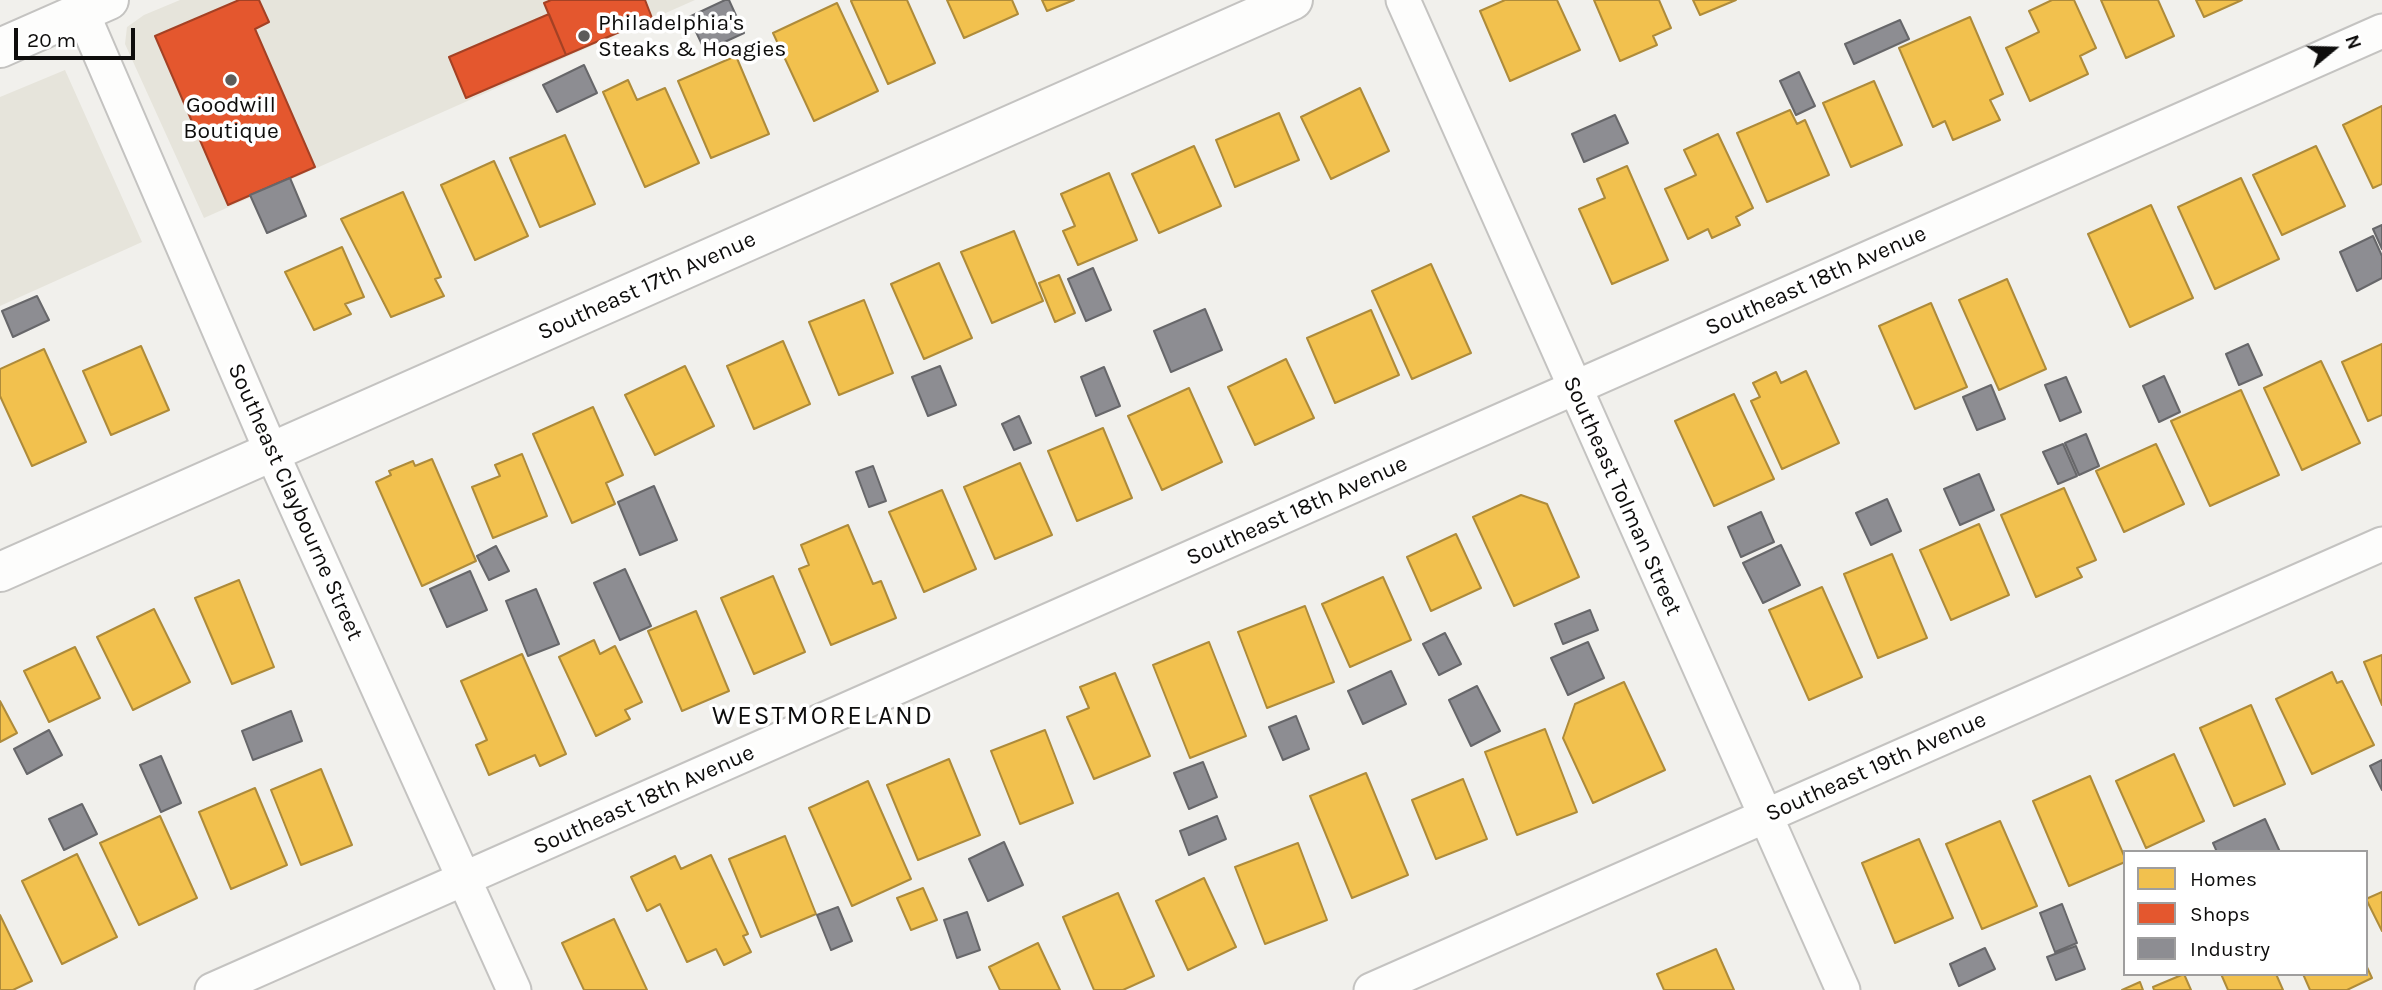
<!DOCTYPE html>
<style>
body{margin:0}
#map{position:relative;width:2382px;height:990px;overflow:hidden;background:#f1f0ec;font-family:Karla,sans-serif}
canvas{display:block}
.legend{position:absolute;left:2123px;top:850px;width:245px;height:126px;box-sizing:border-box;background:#fff;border:2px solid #9f9e9e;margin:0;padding:9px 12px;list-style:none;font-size:21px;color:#0e0d0c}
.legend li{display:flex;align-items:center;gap:14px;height:35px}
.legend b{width:35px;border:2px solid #9f9e9e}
.north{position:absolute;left:2298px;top:14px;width:70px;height:70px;-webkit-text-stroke:5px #fff;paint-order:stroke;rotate:71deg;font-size:19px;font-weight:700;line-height:28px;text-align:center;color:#0e0d0c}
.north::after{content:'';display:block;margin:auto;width:24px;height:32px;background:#0e0d0c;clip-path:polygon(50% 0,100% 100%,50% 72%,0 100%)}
.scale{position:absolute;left:14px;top:28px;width:121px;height:32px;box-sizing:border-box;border:4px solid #0e0d0c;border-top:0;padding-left:9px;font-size:21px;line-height:24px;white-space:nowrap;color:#0e0d0c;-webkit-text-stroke:5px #fff;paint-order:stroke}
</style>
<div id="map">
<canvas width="2382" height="990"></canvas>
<ul class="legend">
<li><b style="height:19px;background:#f2c14e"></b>Homes</li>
<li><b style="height:19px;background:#e4572e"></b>Shops</li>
<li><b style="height:19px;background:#8d8d92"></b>Industry</li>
</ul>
<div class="north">N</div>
<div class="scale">20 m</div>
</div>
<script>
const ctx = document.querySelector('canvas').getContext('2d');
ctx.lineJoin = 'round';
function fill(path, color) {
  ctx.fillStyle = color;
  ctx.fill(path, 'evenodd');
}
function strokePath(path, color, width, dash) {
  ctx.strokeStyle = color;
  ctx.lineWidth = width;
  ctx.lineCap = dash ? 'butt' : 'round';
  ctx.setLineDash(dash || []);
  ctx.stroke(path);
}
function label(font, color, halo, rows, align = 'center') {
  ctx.font = font + ' Karla,sans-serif';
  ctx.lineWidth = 7;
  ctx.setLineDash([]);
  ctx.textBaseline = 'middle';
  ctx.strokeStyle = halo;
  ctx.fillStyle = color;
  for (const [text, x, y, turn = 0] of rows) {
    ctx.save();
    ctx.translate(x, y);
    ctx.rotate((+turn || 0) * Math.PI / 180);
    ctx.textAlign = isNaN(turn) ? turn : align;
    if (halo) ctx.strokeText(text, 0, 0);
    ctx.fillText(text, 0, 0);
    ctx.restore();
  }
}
fill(new Path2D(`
 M180 0H695L204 218 125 44 127 27 144 15Z
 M65 70 142 242 0 306V97Z`), '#e6e4db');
const homes = new Path2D(`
 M853 0H907L935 63 888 84 851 1Z
 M947 0H1012L1018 14 964 38Z
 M1042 0H1074L1047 11Z
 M1505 0H1557L1580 50 1510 81 1480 11Z
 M1594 0H1659L1671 28 1653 36 1657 45 1620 61Z
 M1693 0H1736L1700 15Z
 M2052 0H2074L2096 48 2080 56 2088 74 2030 101 2006 48 2039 32 2029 11Z
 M2101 0H2158L2174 36 2126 58Z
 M2196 0H2242L2204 17Z
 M837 3 878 91 814 121 773 33Z
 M1970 17 2003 94 1990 100 2000 120 1953 140 1945 121 1933 127 1899 48Z
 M736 56 769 134 711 158 678 81Z
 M628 80 637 100 665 88 699 163 645 187 603 92Z
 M1874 81 1902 145 1851 167 1823 103Z
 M1360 88 1389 151 1331 179 1301 117Z
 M2382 106V184L2373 188 2343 125Z
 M1790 110 1797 124 1805 120 1829 175 1767 202 1737 133Z
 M1279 113 1299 160 1235 187 1216 140Z
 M1718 134 1753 208 1736 217 1740 225 1712 238 1708 229 1688 239 1665 189 1696 175 1684 150Z
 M565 135 595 204 540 227 510 158Z
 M1194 146 1221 206 1159 233 1132 174Z
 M2316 146 2345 206 2282 235 2253 175Z
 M494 161 528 236 475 260 441 185Z
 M1627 166 1668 260 1612 284 1579 209 1605 198 1597 179Z
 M1109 173 1137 240 1078 265 1063 231 1075 226 1061 194Z
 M2241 178 2279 259 2215 289 2178 207Z
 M403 192 441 277 435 279 444 296 391 317 341 219Z
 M2151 205 2193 298 2130 327 2088 234Z
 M1014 231 1043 301 992 323 961 252Z
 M342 247 364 297 345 304 351 314 314 330 285 272Z
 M939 263 972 338 924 359 891 284Z
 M1431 264 1471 353 1412 379 1372 291Z
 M1059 275 1075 313 1055 322 1039 283Z
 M2007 279 2046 369 1999 390 1959 300Z
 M864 300 893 373 839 395 809 322Z
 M1931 303 1967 387 1915 409 1879 326Z
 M1371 310 1399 375 1335 403 1307 338Z
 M783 341 810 404 754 429 727 366Z
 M2382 344V415L2368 421 2342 362Z
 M141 346 169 410 111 435 83 371Z
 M44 349 86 442 32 466 0 396V369Z
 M1286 359 1314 418 1255 445 1228 387Z
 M2321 361 2360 443 2302 470 2264 388Z
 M685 366 714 426 655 455 625 395Z
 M1806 371 1839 443 1782 469 1751 401 1760 397 1753 383 1776 372 1781 383Z
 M1189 388 1222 462 1162 490 1128 416Z
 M2241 390 2279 475 2210 506 2171 421Z
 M1734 394 1774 479 1714 506 1675 421Z
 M593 407 623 475 606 483 615 504 572 523 533 434Z
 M1103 428 1132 498 1077 521 1048 451Z
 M2156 444 2184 504 2124 532 2096 471Z
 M522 454 547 516 493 538 472 487 500 476 495 465Z
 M432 459 476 561 422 586 376 482 391 475 389 471 413 461 415 466Z
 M1020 463 1052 535 995 559 964 487Z
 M2064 488 2096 560 2077 568 2082 577 2036 597 2001 515Z
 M942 490 976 569 924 592 889 512Z
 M1521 495 1547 504 1579 577 1514 606 1473 517Z
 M1979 524 2009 595 1951 620 1920 550Z
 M848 525 873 584 881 581 896 618 831 645 799 569 809 565 801 545Z
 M1456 534 1481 588 1431 611 1407 557Z
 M1892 554 1927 638 1878 658 1844 574Z
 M773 576 805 652 754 674 721 598Z
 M1383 577 1411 640 1350 667 1322 604Z
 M239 580 274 667 232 684 195 598Z
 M1822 587 1862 677 1809 700 1769 610Z
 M1305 606 1334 682 1267 708 1238 632Z
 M154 609 190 682 133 710 97 637Z
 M696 611 729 691 682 711 648 631Z
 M594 640 600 654 615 646 642 702 625 710 630 719 596 736 559 657Z
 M1209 642 1246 736 1190 758 1153 665Z
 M75 647 100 698 49 722 24 671Z
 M522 654 566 754 540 766 535 755 489 775 476 745 487 740 461 681Z
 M2382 655V705L2364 662Z
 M2332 672 2337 683 2342 681 2374 745 2312 774 2276 699Z
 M1115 673 1150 756 1094 779 1067 717 1089 708 1080 687Z
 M1624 682 1665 770 1593 803 1563 738 1575 704Z
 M0 701 17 733 0 742Z
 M2251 705 2285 784 2234 806 2200 728Z
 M1545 729 1577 812 1517 835 1485 752Z
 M1045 730 1073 803 1020 824 991 751Z
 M2174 754 2204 821 2146 848 2116 781Z
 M949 759 980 835 918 860 887 785Z
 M321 769 352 845 301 865 271 790Z
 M1366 773 1408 875 1352 898 1310 796Z
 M2090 776 2125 858V862L2069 886 2033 801Z
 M1463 779 1487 839 1436 859 1412 800Z
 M868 781 911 879 852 906 809 808Z
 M255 788 287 865 231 889 199 812Z
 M160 816 197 898 139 925 100 843Z
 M2000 821 2037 906 1982 929 1946 844Z
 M785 836 816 914 761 937 729 859Z
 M1919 839 1953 918 1895 943 1862 863Z
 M1298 843 1327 920 1265 944 1235 867Z
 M77 854 117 937 62 964 22 881Z
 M711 855 748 934 743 936 751 952 724 965 716 949 687 962 660 904 647 911 631 877 675 856 681 869Z
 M1204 878 1236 947 1188 970 1156 901Z
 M923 888 937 920 911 930 897 898Z
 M2382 892V931L2366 899Z
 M1118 893 1154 976 1123 990H1094L1063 917Z
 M0 915 32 981 13 990H0Z
 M614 919 647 990H584L562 943Z
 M1038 943 1060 990H1000L989 967Z
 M1716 949 1734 990H1664L1657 974Z
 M2366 965 2372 978 2347 990H2310L2303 974H2366Z
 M2184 974 2191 990H2154L2153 987Z
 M2221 974H2276L2283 990H2228Z
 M2140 982 2143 990H2122Z`);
fill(homes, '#f2c14e');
strokePath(homes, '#ae8b3a', 2);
const shops = new Path2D(`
 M239 0H259L269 22 255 29 315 167 228 205 155 36Z
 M551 0H645L652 18 566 55 544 3Z
 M549 14 566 55 466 98 449 57Z`);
fill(shops, '#e4572e');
strokePath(shops, '#a44124', 2);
const industry = new Path2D(`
 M725 0H729L744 33 705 51 689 17Z
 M1900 20 1909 39 1854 64 1845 44Z
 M584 65 597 93 557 112 543 85Z
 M1799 72 1815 106 1796 115 1780 81Z
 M1615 115 1628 143 1584 162 1572 134Z
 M290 178 306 216 267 233 250 195Z
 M2382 225V249L2373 229Z
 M2373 236 2382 256V278L2357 291 2340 252Z
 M1093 268 1111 310 1086 321 1068 279Z
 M37 296 49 320 13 337 2 311Z
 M1205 309 1222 350 1171 372 1154 331Z
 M2248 344 2262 375 2239 385 2226 354Z
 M940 366 956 405 928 416 912 377Z
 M1104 367 1120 406 1096 416 1081 377Z
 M2164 376 2180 412 2159 422 2143 386Z
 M2066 377 2081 412 2060 421 2045 385Z
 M1991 385 2005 419 1977 430 1963 397Z
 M1019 416 1031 443 1014 450 1002 424Z
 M2086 434 2099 466 2079 475 2065 443Z
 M2063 444 2077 476 2058 484 2043 452Z
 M873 466 886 501 869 507 856 472Z
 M1979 474 1994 510 1960 525 1944 489Z
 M654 486 677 540 640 555 618 502Z
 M1887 499 1901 531 1871 545 1856 513Z
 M1761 512 1774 542 1741 557 1728 527Z
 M1781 545 1800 585 1763 603 1743 563Z
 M496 546 509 571 489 580 477 556Z
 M625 569 651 626 620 640 594 583Z
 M470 571 487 610 447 627 430 589Z
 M536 589 559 644 528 656 506 601Z
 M1590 610 1598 630 1563 644 1555 624Z
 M1445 633 1461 664 1439 675 1423 644Z
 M1588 642 1604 678 1568 695 1551 658Z
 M1391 671 1406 704 1363 724 1348 691Z
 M1477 686 1500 731 1471 746 1449 700Z
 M291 711 302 741 253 760 242 731Z
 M1296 716 1309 749 1283 760 1269 727Z
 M49 730 62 755 27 774 14 749Z
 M161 756 181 803 161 812 140 765Z
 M2382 760V790L2370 766Z
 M1203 762 1217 797 1189 809 1174 773Z
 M82 804 97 834 64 850 49 819Z
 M1217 816 1226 839 1189 855 1180 831Z
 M2265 819 2280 852H2217L2213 843Z
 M1004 842 1023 885 988 901 969 859Z
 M2062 904 2077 943 2055 952 2040 913Z
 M838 907 852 941 831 950 817 915Z
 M967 912 980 950 957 958 944 920Z
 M2076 946 2085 969 2056 980 2047 957Z
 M1985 948 1995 969 1959 986 1950 964Z`);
fill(industry, '#8d8d92');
strokePath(industry, '#67676a', 2);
const minor = new Path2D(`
 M1403 0 1843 990
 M82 12 272 453 514 990
 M212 990 2382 31
 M1371 990 2382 544`);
const tertiary = new Path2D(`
 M0 572 1293 0`);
const secondary = new Path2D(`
 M0 48 109 0`);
strokePath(minor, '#c4c3c1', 37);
strokePath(tertiary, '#c4c3c1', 42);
strokePath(secondary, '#c4c3c1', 42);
strokePath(minor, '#fdfdfc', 33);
strokePath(tertiary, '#fdfdfc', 38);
strokePath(secondary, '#fdfdfc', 38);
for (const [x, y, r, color] of [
 [584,36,7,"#5d5c5a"],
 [231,80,7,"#5d5c5a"]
]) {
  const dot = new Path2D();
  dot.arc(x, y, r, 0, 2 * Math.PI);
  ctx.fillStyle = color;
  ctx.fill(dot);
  strokePath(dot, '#fff', 2.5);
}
label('23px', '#0e0d0c', '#fff', [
 ["Philadelphia's",598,23],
 ["Steaks & Hoagies",598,49],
 ["Goodwill",231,105,"center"],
 ["Boutique",231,131,"center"]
], 'left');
label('23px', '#0e0d0c', '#fff', [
 ["Southeast 18th Avenue",1816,281,-24],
 ["Southeast 17th Avenue",647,286,-24],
 ["Southeast Tolman Street",1622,496,66],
 ["Southeast Claybourne Street",295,502,66],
 ["Southeast 18th Avenue",1297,511,-24],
 ["Southeast 19th Avenue",1876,767,-24],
 ["Southeast 18th Avenue",644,800,-24]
]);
ctx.letterSpacing = '2px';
label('26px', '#0e0d0c', '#fff', [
 ["WESTMORELAND",823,717]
]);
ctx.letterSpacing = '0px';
</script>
